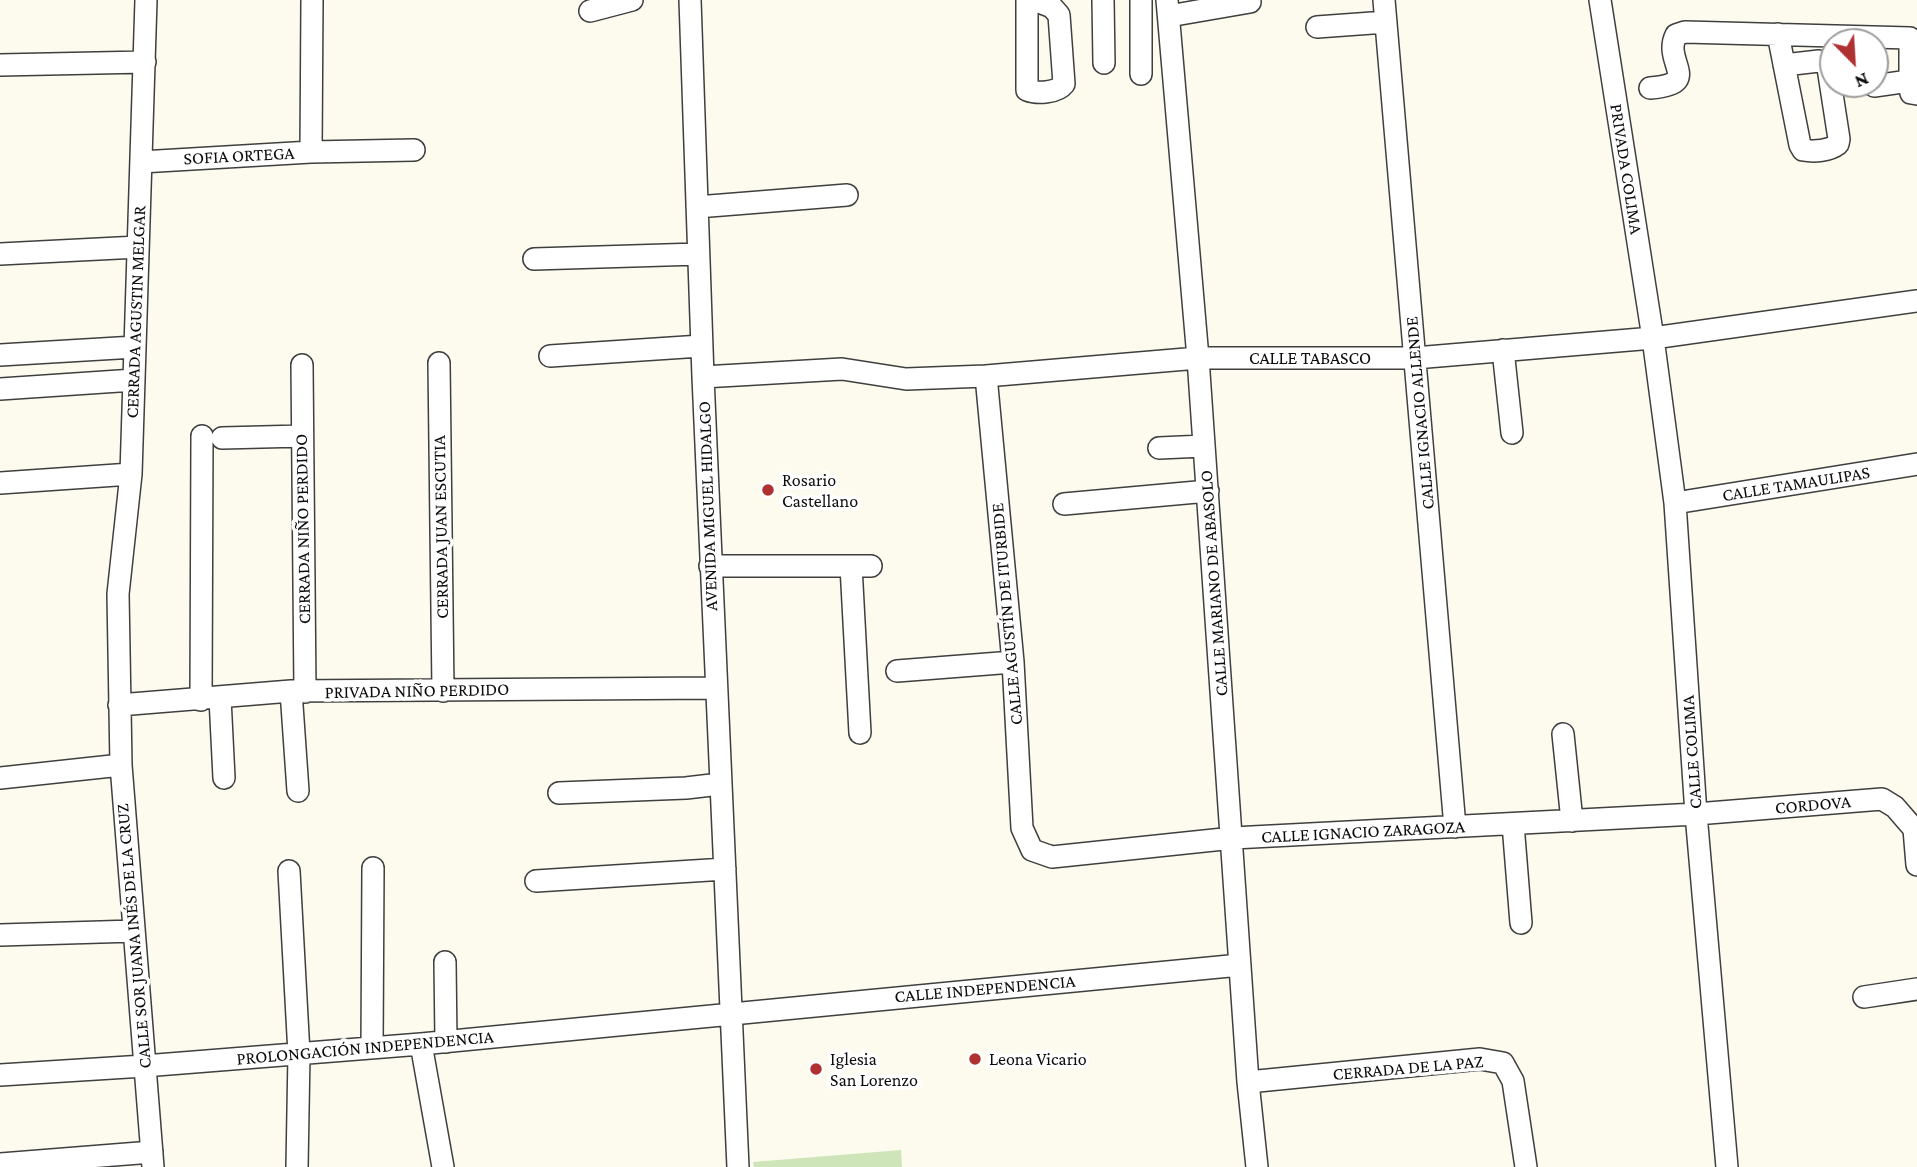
<!DOCTYPE html>
<meta charset="utf-8">
<style>
body{margin:0}
#map{position:relative;width:1917px;height:1167px;overflow:hidden;background:#fdfbed;font-family:"Crimson Pro",serif}
canvas{display:block}
.north{position:absolute;left:1819px;top:28px;width:70px;height:70px;box-sizing:border-box;background:#fff;border:2px solid #9e9e9e;border-radius:50%;rotate:156deg;font-size:19px;font-weight:700;line-height:28px;text-align:center;color:#0c0c0c}
.north::after{content:'';display:block;margin:auto;width:24px;height:32px;background:#b03132;clip-path:polygon(50% 0,100% 100%,50% 72%,0 100%)}
</style>
<div id="map">
<canvas width="1917" height="1167"></canvas>
<div class="north">N</div>
</div>
<script>
const ctx = document.querySelector('canvas').getContext('2d');
ctx.lineJoin = 'round';
function fill(path, color) {
  ctx.fillStyle = color;
  ctx.fill(path, 'evenodd');
}
function strokePath(path, color, width, dash) {
  ctx.strokeStyle = color;
  ctx.lineWidth = width;
  ctx.lineCap = dash ? 'butt' : 'round';
  ctx.setLineDash(dash || []);
  ctx.stroke(path);
}
function label(font, color, halo, rows, align = 'center') {
  ctx.font = font + ' "Crimson Pro",serif';
  ctx.lineWidth = 7;
  ctx.setLineDash([]);
  ctx.textBaseline = 'middle';
  ctx.strokeStyle = halo;
  ctx.fillStyle = color;
  for (const [text, x, y, turn = 0] of rows) {
    ctx.save();
    ctx.translate(x, y);
    ctx.rotate((+turn || 0) * Math.PI / 180);
    ctx.textAlign = isNaN(turn) ? turn : align;
    if (halo) ctx.strokeText(text, 0, 0);
    ctx.fillText(text, 0, 0);
    ctx.restore();
  }
}
fill(new Path2D(`
 M901 1150 902 1167H754L753 1162Z`), '#cee5ba');
const minor = new Path2D(`
 M146 0 131 474 118 594 121 765 153 1167
 M690 0 703 377 738 1167
 M1027 0V90C1037 94 1057 93 1064 84L1059 15 1052 7 1034 0
 M1103 0 1104 63
 M1141 0V74
 M1167 0 1198 358 1248 1082 1257 1167
 M1384 0 1455 827
 M1600 0 1653 338 1675 503 1696 814 1727 1167
 M590 11 632 0
 M1169 16 1250 2
 M1317 27 1386 22
 M1778 34 1800 145 1803 150C1814 152 1829 151 1838 144L1839 139 1828 68 1826 63 1819 61 1784 65
 M0 65 145 62
 M1874 86 1909 81
 M1650 88C1704 84 1662 62 1676 35L1685 32 1910 38V89L1911 93 1917 94
 M311 152 312 0
 M141 162 311 152 414 150
 M697 207 847 195
 M0 254 138 247
 M534 259 698 254
 M1503 350 1512 433
 M0 355 135 347
 M550 356 701 346
 M439 363 443 691
 M302 365 305 692
 M986 376 1013 662 1022 828 1032 850 1052 857 1233 838 1696 814 1882 799 1895 807 1914 829H1917
 M703 377 842 369 906 379 986 376 1198 358H1415L1653 338 1917 301
 M0 389 134 380
 M222 438 302 436
 M1159 448 1204 446
 M0 483 131 474
 M1675 503 1917 464
 M1064 504 1208 491
 M710 566H871
 M851 566 860 733
 M897 671 1013 662
 M291 691 298 791
 M220 698 224 778
 M201 700 202 436
 M119 705 291 691 715 688
 M1563 734 1572 821
 M0 778 121 765
 M559 793 686 788 720 784
 M1513 824 1521 923
 M1914 829 1917 865
 M289 871 299 1054 297 1167
 M536 881 725 869
 M0 935 134 931
 M445 962 446 1042
 M1864 997 1917 989
 M421 1044 443 1167
 M372 1047 373 868
 M0 1075 144 1066 421 1044 1240 965
 M1248 1082 1480 1059 1503 1063 1513 1081 1526 1167
 M0 1164 152 1152`);
strokePath(minor, '#3f3f3f', 24);
strokePath(minor, '#fff', 21);
for (const [x, y, r, color] of [
 [768,490,7,"#b03132"],
 [975,1059,7,"#b03132"],
 [816,1069,7,"#b03132"]
]) {
  const dot = new Path2D();
  dot.arc(x, y, r, 0, 2 * Math.PI);
  ctx.fillStyle = color;
  ctx.fill(dot);
  strokePath(dot, '#fff', 2.5);
}
label('18px', '#0c0c0c', '#fff', [
 ["SOFIA ORTEGA",239,156,-3],
 ["PRIVADA COLIMA",1626,169,81],
 ["CERRADA AGUSTIN MELGAR",136,312,-88],
 ["CALLE TABASCO",1310,358],
 ["CALLE IGNACIO ALLENDE",1420,413,-95],
 ["CALLE TAMAULIPAS",1796,484,-9],
 ["AVENIDA MIGUEL HIDALGO",708,506,-92],
 ["CERRADA JUAN ESCUTIA",441,527,-91],
 ["CERRADA NIÑO PERDIDO",303,529,-91],
 ["CALLE MARIANO DE ABASOLO",1214,583,-94],
 ["CALLE AGUSTÍN DE ITURBIDE",1007,614,-95],
 ["PRIVADA NIÑO PERDIDO",417,691,-1],
 ["CALLE COLIMA",1692,752,-94],
 ["CORDOVA",1813,805,-5],
 ["CALLE IGNACIO ZARAGOZA",1363,832,-3],
 ["CALLE SOR JUANA INÉS DE LA CRUZ",134,936,-95],
 ["CALLE INDEPENDENCIA",985,989,-5],
 ["PROLONGACIÓN INDEPENDENCIA",365,1048,-5],
 ["CERRADA DE LA PAZ",1408,1068,-5]
]);
label('18px', '#0c0c0c', '#fff', [
 ["Rosario",782,480],
 ["Castellano",782,501],
 ["Iglesia",830,1059],
 ["San Lorenzo",830,1080],
 ["Leona Vicario",989,1059]
], 'left');
</script>
